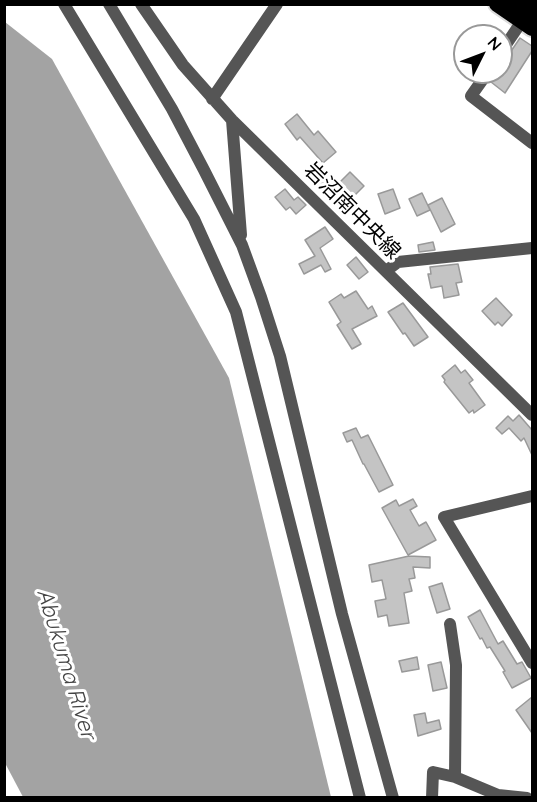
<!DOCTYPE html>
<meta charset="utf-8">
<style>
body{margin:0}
#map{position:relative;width:537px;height:802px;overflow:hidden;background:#fff;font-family:Quicksand,sans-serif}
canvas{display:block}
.frame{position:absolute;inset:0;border:6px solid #000;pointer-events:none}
.north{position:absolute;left:453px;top:24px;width:60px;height:60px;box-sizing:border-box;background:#fff;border:2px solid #999;border-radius:50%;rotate:48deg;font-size:16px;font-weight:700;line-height:24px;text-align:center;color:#000}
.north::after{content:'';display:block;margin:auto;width:21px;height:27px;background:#000;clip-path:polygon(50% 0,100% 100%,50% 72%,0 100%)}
</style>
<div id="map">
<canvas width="537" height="802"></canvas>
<div class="frame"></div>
<div class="north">N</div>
</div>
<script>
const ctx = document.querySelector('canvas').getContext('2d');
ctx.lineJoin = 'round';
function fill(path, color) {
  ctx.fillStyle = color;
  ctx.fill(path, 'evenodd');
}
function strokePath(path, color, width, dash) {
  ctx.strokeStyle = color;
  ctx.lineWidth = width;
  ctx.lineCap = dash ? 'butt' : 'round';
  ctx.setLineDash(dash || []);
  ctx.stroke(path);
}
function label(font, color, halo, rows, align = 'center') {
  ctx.font = font + ' Quicksand,"Noto Sans JP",sans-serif';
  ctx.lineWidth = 6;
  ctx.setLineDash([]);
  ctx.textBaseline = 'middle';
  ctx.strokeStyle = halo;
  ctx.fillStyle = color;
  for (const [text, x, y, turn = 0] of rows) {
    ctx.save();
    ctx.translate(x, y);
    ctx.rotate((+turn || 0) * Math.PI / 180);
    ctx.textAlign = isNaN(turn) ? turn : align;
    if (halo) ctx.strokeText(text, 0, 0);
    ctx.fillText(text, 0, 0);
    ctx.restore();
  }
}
fill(new Path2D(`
 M5 22 52 59 229 378 331 797H23L5 763Z`), '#a3a3a3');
const building = new Path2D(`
 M520 38 532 46V51L505 93 491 82 497 72H501V66Z
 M297 114 314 135 318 131 336 152 323 163 300 137 297 140 285 124Z
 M319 167 329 180 318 188 308 176Z
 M350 172 364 186 353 197 339 183Z
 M285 189 294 200 298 197 306 205 296 214 290 207 286 210 275 197Z
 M393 189 400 208 385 214 378 194Z
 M422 193 430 210 417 216 409 199Z
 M442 198 455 224 441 232 428 205Z
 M325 227 333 239 320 248 331 269 325 272 321 265 304 274 299 264 315 256 305 240Z
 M433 242 435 250 419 252 418 245Z
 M356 257 368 272 359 279 347 265Z
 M458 264 462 282 456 283 459 295 444 298 442 286 431 288 428 274H431L430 267Z
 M356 291 368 309 372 306 377 316 352 329 361 344 352 349 337 325 341 322 329 302 341 294 344 298Z
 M496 298 512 315 502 326 498 322 495 325 482 311Z
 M403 303 428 337 414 346 405 333 403 334 388 312Z
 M455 365 461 373 465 370 473 380 469 383 485 405 474 413 473 410 469 413 444 382 445 380 442 376Z
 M519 415 532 430V455L524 438 521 441 509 428 502 434 496 428 508 416 513 421Z
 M356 428 361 438 368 435 393 485 379 492 364 464H363L352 440 347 442 343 433Z
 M413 499 417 506 410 510 419 526 426 522 436 540 408 555 382 508 396 500 399 506Z
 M409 556 430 557V568L413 567 415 578 409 579 412 591 404 593 409 623 389 626 387 615 378 617 375 601 386 599 382 580 372 582 369 565Z
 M442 583 450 609 437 613 429 587Z
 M480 610 498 644 503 641 517 664 522 662 531 678 512 688 503 672 505 671 490 647 487 648 482 638 480 639 468 617Z
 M417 657 419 669 402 672 399 661Z
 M441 662 447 688 433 691 428 665Z
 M532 697V733L516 710Z
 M425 713 427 723 439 720 441 729 418 736 414 715Z`);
fill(building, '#c4c4c4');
strokePath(building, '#999', 1.5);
const highway = new Path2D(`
 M497 4 532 28
 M522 4 532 11`);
strokePath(highway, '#dbdbdb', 20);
strokePath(new Path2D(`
 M64 4 194 219 236 312 360 798
 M109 4 172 109 204 170 242 245 261 297 280 356 342 614 393 798
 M141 4 183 65 232 120 532 415
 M501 52 522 21
 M488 72 471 96 532 143
 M212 99 277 4
 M232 120 241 235
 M386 271 398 262 532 248
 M532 496 444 517 532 663
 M450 624 456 665 455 777
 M432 798 433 772 455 777 498 795 527 798`), '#555', 12);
strokePath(highway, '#000', 16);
label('21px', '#000', '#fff', [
 ["岩沼南中央線",352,211,45]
]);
label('italic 22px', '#444', '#fff', [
 ["Abukuma River",66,664,73]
]);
</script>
